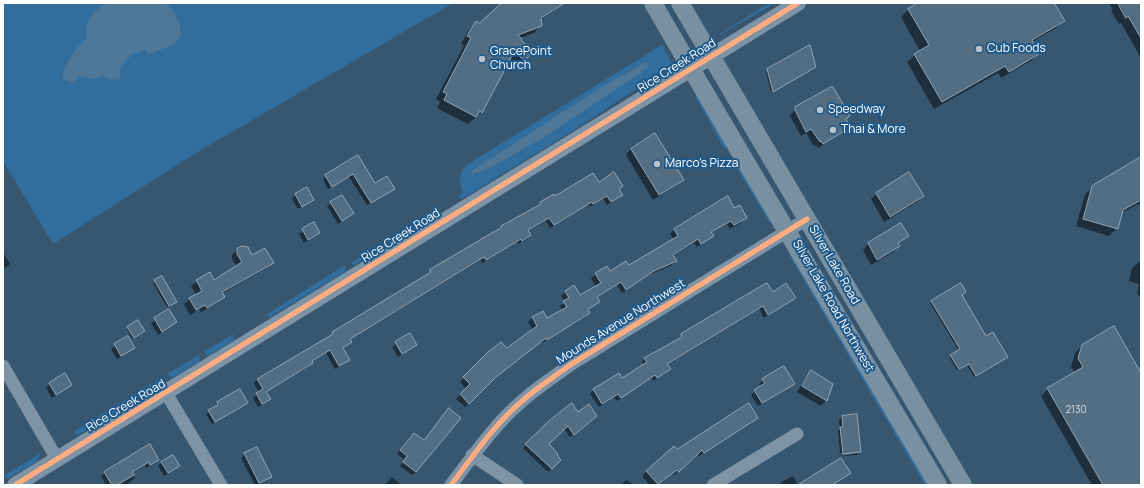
<!DOCTYPE html>
<style>
body{margin:0}
#map{position:relative;width:1144px;height:488px;overflow:hidden;background:#375771;font-family:Manrope,sans-serif}
canvas{display:block}
.frame{position:absolute;inset:0;border:4px solid #fff;pointer-events:none}
</style>
<div id="map">
<canvas width="1144" height="488"></canvas>
<div class="frame"></div>
</div>
<script>
const ctx = document.querySelector('canvas').getContext('2d');
ctx.lineJoin = 'round';
function fill(path, color) {
  ctx.fillStyle = color;
  ctx.fill(path, 'evenodd');
}
function strokePath(path, color, width, dash) {
  ctx.strokeStyle = color;
  ctx.lineWidth = width;
  ctx.lineCap = dash ? 'butt' : 'round';
  ctx.setLineDash(dash || []);
  ctx.stroke(path);
}
function label(font, color, halo, rows, align = 'center') {
  ctx.font = font + ' Manrope,sans-serif';
  ctx.lineWidth = 4;
  ctx.setLineDash([]);
  ctx.textBaseline = 'middle';
  ctx.strokeStyle = halo;
  ctx.fillStyle = color;
  for (const [text, x, y, turn = 0] of rows) {
    ctx.save();
    ctx.translate(x, y);
    ctx.rotate((+turn || 0) * Math.PI / 180);
    ctx.textAlign = isNaN(turn) ? turn : align;
    if (halo) ctx.strokeText(text, 0, 0);
    ctx.fillText(text, 0, 0);
    ctx.restore();
  }
}
fill(new Path2D(`
 M3 3H453L196 153 53 244 3 161Z
 M770 3H776L719 35V34Z
 M662 45 670 59 671 65 667 68 582 125 467 196 461 198 458 197 463 193C459 181 458 173 468 164ZM635 67H648L543 138 490 168 474 175H472L473 170Z
 M697 95 727 147 725 150 695 96Z
 M733 162 738 164 772 223H770Z
 M438 209 433 217 390 243 385 240Z
 M375 246 377 252 354 265 351 263Z
 M791 253 928 485H925L789 255Z
 M345 265 346 271 270 317 266 315Z
 M233 334 234 340 208 356 204 352Z
 M199 355 200 361 172 378 167 374Z
 M161 378 162 383 78 435 73 432Z
 M41 453 36 462 7 479 3 476Z`), '#316e9e');
fill(new Path2D(`
 M108 3H165C175 8 179 23 181 34L175 44 149 54 145 50 132 54 119 69 121 79 112 80 103 76 94 79 80 76 73 83 64 80 62 75C68 60 75 49 87 38 83 22 94 9 108 3Z
 M644 63H648L649 67 543 138 490 168 472 175 471 172 473 170 603 86Z`), '#4e7697');
fill(new Path2D(`
 M504 3H566L540 20 541 25 534 33 520 38 524 60 517 67 508 61 482 112 468 124 437 108 440 102 436 99 464 46 461 44 469 30 476 22 479 24Z
 M920 3H1053L1063 21 1056 28 1032 42 1038 54 1031 61 1001 78 998 73 934 109 907 62 920 51 901 17 908 10Z
 M1109 3H1141V58L1121 23 1119 24 1111 11 1113 10Z
 M813 68 771 92 766 72 767 70Z
 M796 108 845 120 849 127 818 148 816 145 814 146 806 133 801 136 790 116Z
 M631 149 682 180 677 185 653 200 626 155Z
 M357 157 374 184 394 188 367 205 349 177 328 189 323 179Z
 M1141 159V205L1138 204 1121 213 1117 228 1109 236 1076 226 1085 195 1092 187Z
 M593 174 598 183 618 189 621 195 607 205 603 199 589 207 588 205 550 228 546 221 528 231 530 235 527 239 518 244 517 242 482 263 481 260 349 340 351 342 342 349 349 360 345 363 335 369 326 353 311 362 308 367 266 392 269 399 258 407 253 398 259 393 254 383 257 379 329 337 502 226Z
 M876 194 923 196 917 202 884 222 871 199Z
 M296 195 313 199 298 209 292 199Z
 M342 196 352 213 338 224 327 206Z
 M734 209 746 217 742 222 730 229 727 224 711 233 712 236 697 247 694 243 673 256 676 261 672 265 649 275 622 293 617 285 596 298 598 301 587 310 589 313 585 317 542 343 541 341 491 381 465 407 456 399 466 389 460 382 489 353 506 350 533 330 528 322 532 318 542 312 547 320 562 311 560 306 565 302 561 296 565 292 579 297 596 287 591 278 607 267 609 272 628 266 674 240 670 234 674 230Z
 M314 224 319 233 304 243 299 234Z
 M901 224 908 236 897 244 899 246 893 252 871 265 863 250 868 244Z
 M238 249 252 257 273 263 267 268 221 294 223 297 218 302 201 312 199 309 190 315 184 304 196 295 191 286 209 273 214 281 237 267 232 259V255Z
 M3 252 10 264 3 270Z
 M1140 261H1141V296L1137 295 1139 284 1129 281 1132 268Z
 M161 277 174 303 167 307 153 283Z
 M772 293 794 298 764 318 759 309 667 365 670 369 666 373 653 381 651 377 617 401 614 397 599 407 590 394 594 390 621 380 644 366 642 362 645 358 679 340 682 335Z
 M961 295 986 338 1005 358 974 377 967 365 957 370 949 357 959 351 930 303Z
 M169 311 176 322 158 335 151 323Z
 M128 328 142 333 132 339 127 329Z
 M409 335 416 345 398 357 392 347Z
 M127 337 134 348 117 359 111 349Z
 M1082 346 1141 375V485H1092L1041 396 1048 389 1075 373 1071 366 1075 353Z
 M811 371 826 400 821 406 797 392 806 377Z
 M763 380 794 384 758 406 751 395 761 387 759 384Z
 M50 384 71 385 52 398 46 388Z
 M239 391 246 403 212 424 206 414 215 408 217 403Z
 M578 413 593 420 570 437 564 429 547 444 559 460 548 472 523 448 551 421Z
 M842 416 860 452 857 455 840 456 858 453V451L840 453 838 431 840 429 839 420Z
 M757 418 699 456 697 454 674 475 672 474 657 485H650L642 476 674 447 677 450Z
 M410 437 416 472 412 475 400 466 405 460 397 454Z
 M245 454 271 476 267 480 255 485 241 458Z
 M158 460 146 468 145 465 132 473 135 478 126 485H106L101 476 105 473Z
 M162 462 178 466 164 476 158 466Z
 M793 476 798 485H779L783 481Z
 M392 477 401 485H385Z
 M626 480 634 485H621Z`), '#0007');
const building = new Path2D(`
 M502 3H565L541 18 542 26 518 35 522 39 521 40 533 51 525 61 514 52 482 113 480 111 476 117 444 100 447 94 443 92 471 38 467 36 476 21 479 23Z
 M918 3H1054L1065 21 1032 40 1039 54 1009 72 1005 66 942 102 914 54 929 45 908 9Z
 M1118 3H1141V38L1128 16 1126 18Z
 M810 45 816 67 773 92 767 69Z
 M831 87H833L850 116 846 119 851 127 823 144 821 141 820 142 811 129 806 132 795 110V107Z
 M655 133 684 180 659 195 631 149Z
 M358 155 375 183 387 176 395 189 371 203 353 174 332 187 325 175Z
 M1141 157V200L1123 210 1118 229 1083 219 1092 186Z
 M614 172 623 186 619 189 623 195 611 202 607 196 593 204 592 202 554 225 549 218 528 230 531 235 522 241 521 239 486 260 484 257 350 339 352 342 343 348 350 360 339 366 330 350 312 361 313 363 266 392 271 399 262 404 256 393 263 389 257 379 333 334 332 332 431 272 429 270 502 227 501 226 541 204 540 202 554 194 555 196 593 173 599 182Z
 M909 172 924 196 890 217 876 193Z
 M307 187 314 200 302 207 295 194Z
 M342 195 354 213 342 221 330 202Z
 M728 196 734 208 740 205 747 218 734 225 731 221 711 232 714 236 701 244 698 239 673 255 677 261 654 271 626 290 621 282 597 297 600 302 588 309 590 313 547 340 546 338 496 377 469 404 460 394 470 384 463 377 488 352 501 342 507 348 537 326 532 317 543 311 547 318 567 307 563 301 569 298 565 291 574 285 580 295 601 283 595 273 607 266 610 271 626 261 629 265 678 236 674 229Z
 M314 222 320 233 308 240 302 229Z
 M901 223 909 236 898 243 900 246 877 260 868 243Z
 M242 246 248 247 252 255 265 248 274 263 222 292 225 297 207 308 205 305 196 310 189 298 202 291 196 280 210 272 214 280 242 262 237 254V249Z
 M162 276 177 302 169 306 154 280Z
 M767 283 773 292 786 283 796 298 768 315 763 306 667 364 671 369 657 378 655 375 621 398 618 394 602 404 593 389 619 373 622 378 647 362 644 358 682 337 681 334Z
 M961 283 966 292 962 295 986 336 993 332 1008 357 976 376 969 364 959 369 950 355 960 349 931 301Z
 M169 309 177 322 162 332 154 318Z
 M138 320 145 331 134 338 127 327Z
 M1114 326 1141 373V485H1103L1047 388 1083 367 1078 358 1082 345Z
 M410 333 417 345 402 354 395 342Z
 M128 336 135 348 121 356 114 344Z
 M784 366 795 384 762 403 754 390 765 383 762 379Z
 M811 370 833 384 827 401 802 386Z
 M65 373 72 385 56 395 49 383Z
 M240 389 248 403 215 422 208 410 218 405 217 402Z
 M572 403 578 412 589 404 597 416 574 435 568 426 549 444 558 454 557 455 561 460 552 469 525 444 550 420Z
 M749 403 758 418 704 453 702 450 679 472 677 470 658 484 646 471 674 446 677 449Z
 M449 408 461 418 416 472 403 462 407 456 400 450 414 433 424 440Z
 M857 414 861 452 843 454 840 427H843L842 416Z
 M150 444 159 460 150 465 149 462 132 472 134 475 117 485H112L104 472Z
 M257 447 272 477 259 483 244 453Z
 M173 455 180 466 168 473 161 462Z
 M841 458 851 473 832 485H798Z`);
fill(building, '#536d82');
strokePath(building, '#92a5b4', 1);
strokePath(new Path2D(`
 M3 366 57 459
 M166 393 221 485
 M472 455 517 485
 M451 485C473 456 493 426 521 402 536 388 554 377 570 365L807 219
 M713 485 797 434`), '#7e93a6', 13);
strokePath(new Path2D(`
 M15 485 798 3`), '#7e93a6', 16);
strokePath(new Path2D(`
 M653 3C746 165 843 324 938 485
 M680 3 963 485`), '#7990a1', 18);
strokePath(new Path2D(`
 M15 485 798 3
 M451 485C473 456 493 426 521 402 536 388 554 377 570 365L807 219`), '#ffac80', 5);
for (const [x, y, r, color] of [
 [979,49,4,"#b9c4cd"],
 [482,59,4,"#b9c4cd"],
 [820,110,4,"#b9c4cd"],
 [833,130,4,"#b9c4cd"],
 [657,164,4,"#b9c4cd"]
]) {
  const dot = new Path2D();
  dot.arc(x, y, r, 0, 2 * Math.PI);
  ctx.fillStyle = color;
  ctx.fill(dot);
  strokePath(dot, '#1f5989', 1.5);
}
label('10px', '#d4dae0', null, [
 ["2130",1076,410]
]);
label('12px', '#fff', '#1f5989', [
 ["Cub Foods",987,49],
 ["GracePoint",490,52],
 ["Church",490,66],
 ["Speedway",828,110],
 ["Thai & More",841,130],
 ["Marco's Pizza",665,164]
], 'left');
label('12px', '#fff', '#1f5989', [
 ["Rice Creek Road",677,66,-32],
 ["Rice Creek Road",401,236,-32],
 ["Silver Lake Road",834,265,60],
 ["Silver Lake Road Northwest",833,306,60],
 ["Mounds Avenue Northwest",621,322,-32],
 ["Rice Creek Road",126,406,-31]
]);
</script>
